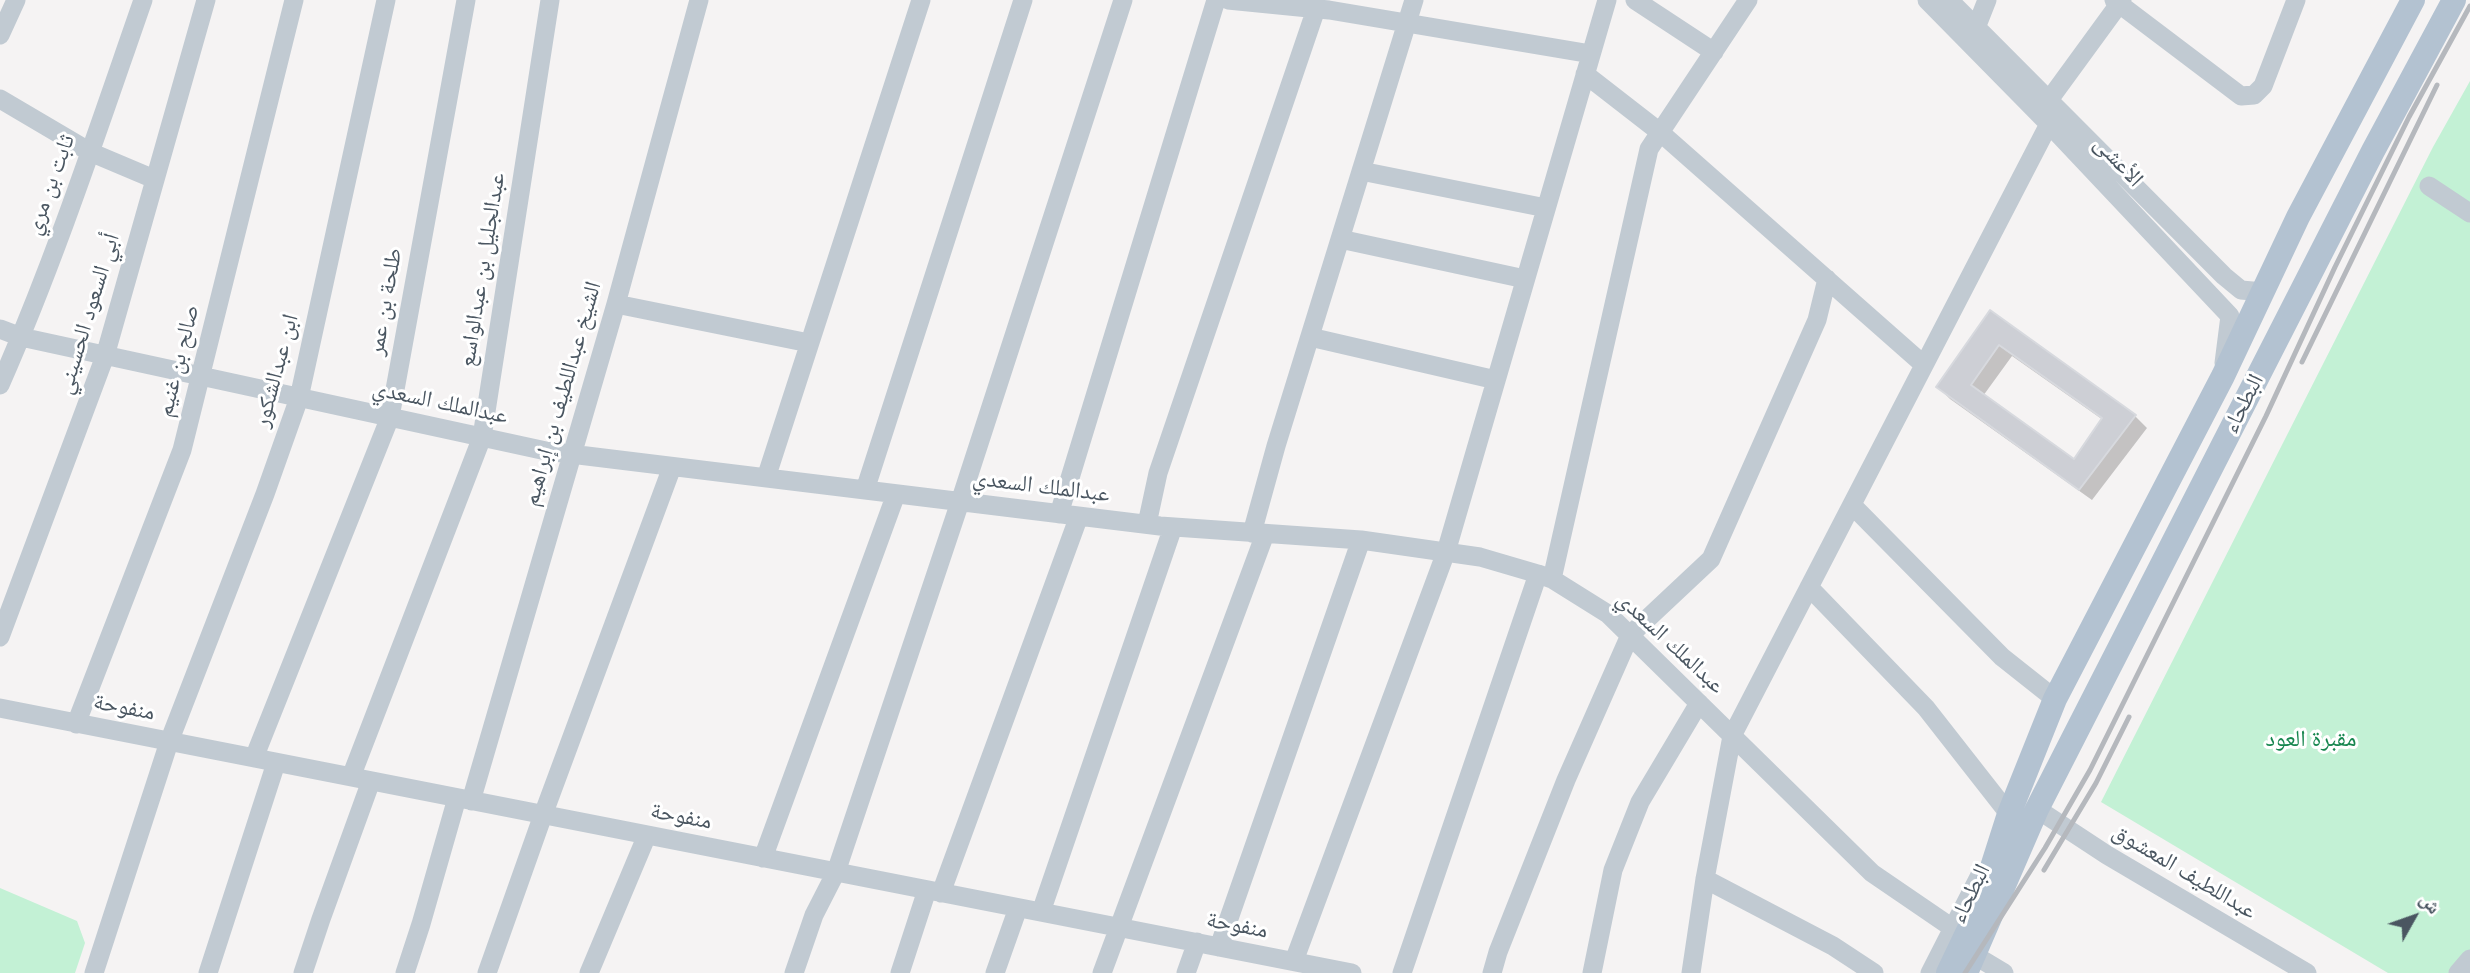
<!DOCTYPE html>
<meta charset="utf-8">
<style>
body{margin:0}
#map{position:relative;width:2470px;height:973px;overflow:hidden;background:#f5f3f3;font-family:"Varela Round","Noto Naskh Arabic",sans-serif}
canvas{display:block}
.north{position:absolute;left:2379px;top:882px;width:70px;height:70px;-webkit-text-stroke:5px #fff;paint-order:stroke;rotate:50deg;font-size:19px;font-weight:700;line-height:28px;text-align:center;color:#4a5661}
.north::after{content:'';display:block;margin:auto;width:24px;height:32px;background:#4a5661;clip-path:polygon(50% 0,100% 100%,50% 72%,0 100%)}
</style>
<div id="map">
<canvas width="2470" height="973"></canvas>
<div class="north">ش</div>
</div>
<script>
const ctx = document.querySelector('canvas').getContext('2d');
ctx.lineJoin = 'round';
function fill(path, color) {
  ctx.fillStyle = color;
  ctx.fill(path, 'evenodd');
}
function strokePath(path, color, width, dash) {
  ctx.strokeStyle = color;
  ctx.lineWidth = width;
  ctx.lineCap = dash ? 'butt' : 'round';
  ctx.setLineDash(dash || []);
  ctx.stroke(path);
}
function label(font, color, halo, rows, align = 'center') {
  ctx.font = font + ' "Varela Round","Noto Naskh Arabic",sans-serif';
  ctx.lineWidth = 6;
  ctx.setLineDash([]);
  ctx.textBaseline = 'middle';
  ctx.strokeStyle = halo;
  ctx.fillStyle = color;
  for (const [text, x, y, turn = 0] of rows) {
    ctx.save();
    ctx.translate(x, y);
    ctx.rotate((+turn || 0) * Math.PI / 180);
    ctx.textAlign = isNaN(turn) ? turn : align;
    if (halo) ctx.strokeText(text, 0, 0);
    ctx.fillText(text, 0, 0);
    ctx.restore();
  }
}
fill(new Path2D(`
 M2470 81V973H2388L2101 802 2433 147Z
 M0 888 77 921 85 943 75 973H0Z`), '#c3f1d5');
fill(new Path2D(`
 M1991 313 2135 416 2147 428 2092 500 1950 399 1938 387ZM2012 356 2103 420 2074 461 1983 396Z`), '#0003');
const building = new Path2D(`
 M1990 310 2136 415 2079 490 1936 387ZM1999 345 2102 418 2074 459 1971 385Z`);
fill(building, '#cdcfd5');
strokePath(building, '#d7d9de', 2);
strokePath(new Path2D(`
 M1228 0 1329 10 1591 54
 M1635 0 1714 52
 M1927 0 2049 124 2230 316 2224 363
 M1949 0 2224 276 2241 290 2264 292
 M2114 0 2241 96 2254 95 2263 86 2296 0
 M0 35 16 0
 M1972 38 1987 0
 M1585 74 1661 133 1924 365
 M0 99 90 152 154 179
 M2049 100 2122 0
 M1361 171 1546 208
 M2429 186 2470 213
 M1340 239 1525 279
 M616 304 809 343
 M0 329 21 337 546 451 1160 526 1361 540 1480 557 1538 574 1552 579 1608 614 1872 873 1954 929
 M1310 337 1496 380
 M0 385C55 260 98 129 143 0
 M766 478 921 0
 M865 490 1023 0
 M1852 505 2002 657 2055 699
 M1059 514 1216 0
 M1147 524 1158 473 1316 9
 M1252 533 1276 446 1414 0
 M1552 579 1649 149 1748 0
 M1809 587 1926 708 2009 814 2005 824
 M0 637 105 356 206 0
 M0 708 1352 973
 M76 724 182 450 294 0
 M254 758 390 417 466 0
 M351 777 482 437 550 0
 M471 801 616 304 699 0
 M2037 809 2107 855 2307 973
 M763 858 896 494
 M1705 879 1833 946 1874 973
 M941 893 1079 516
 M1041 912 1173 527
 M1219 947 1361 540
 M1974 955 2004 973
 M1294 961 1446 552 1607 0
 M94 973 169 742 265 494 299 398 386 0
 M208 973 276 763
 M303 973 321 919 371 781
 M405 973 421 924 457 798
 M487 973 543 815 672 467
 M589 973 647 835
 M794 973 814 915 836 872 960 502 1123 0
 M900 973 927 890
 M995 973 1018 908
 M1102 973 1265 534
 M1186 973 1197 942
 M1402 973 1538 574
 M1492 973 1498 952 1566 780 1630 635 1711 559 1817 320 1827 279
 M1592 973 1613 870 1640 802 1699 703
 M1691 973 1705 879 1732 736 2049 124
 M1930 973 1981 873
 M2458 973 2470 959`), '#c1cad2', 19);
strokePath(new Path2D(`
 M1948 973 1979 908 2009 814 2055 699 2223 376 2298 217 2413 0
 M1966 973 2037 809 2373 151 2454 0`), '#b3c2d1', 24);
strokePath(new Path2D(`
 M2302 362 2437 85
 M2044 870 2096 783 2129 717
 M1965 973 2045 848 2090 770 2266 416 2335 267 2409 117 2470 6`), '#b5b8bd', 5);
label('23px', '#4a5661', '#fff', [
 ["الأعشى",2118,162,47],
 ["ثابت بن مري",51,185,-70],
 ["عبدالجليل بن عبدالواسع",483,270,-81],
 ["طلحة بن عمر",386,302,-80],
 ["أبي السعود الحسيني",89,314,-73],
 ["صالح بن غنيم",179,361,-76],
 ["ابن عبدالشكور",277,371,-75],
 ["الشيخ عبداللطيف بن إبراهيم",563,394,-74],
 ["عبدالملك السعدي",440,403,12],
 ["البطحاء",2244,404,-63],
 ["عبدالملك السعدي",1041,487,7],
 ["عبدالملك السعدي",1670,643,43],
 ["منفوحة",124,708,11],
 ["منفوحة",681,817,11],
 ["عبداللطيف المعشوق",2184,872,31],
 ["البطحاء",1971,894,-64],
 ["منفوحة",1237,926,11]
]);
label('23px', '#17864f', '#fff', [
 ["مقبرة العود",2311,740]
]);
</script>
